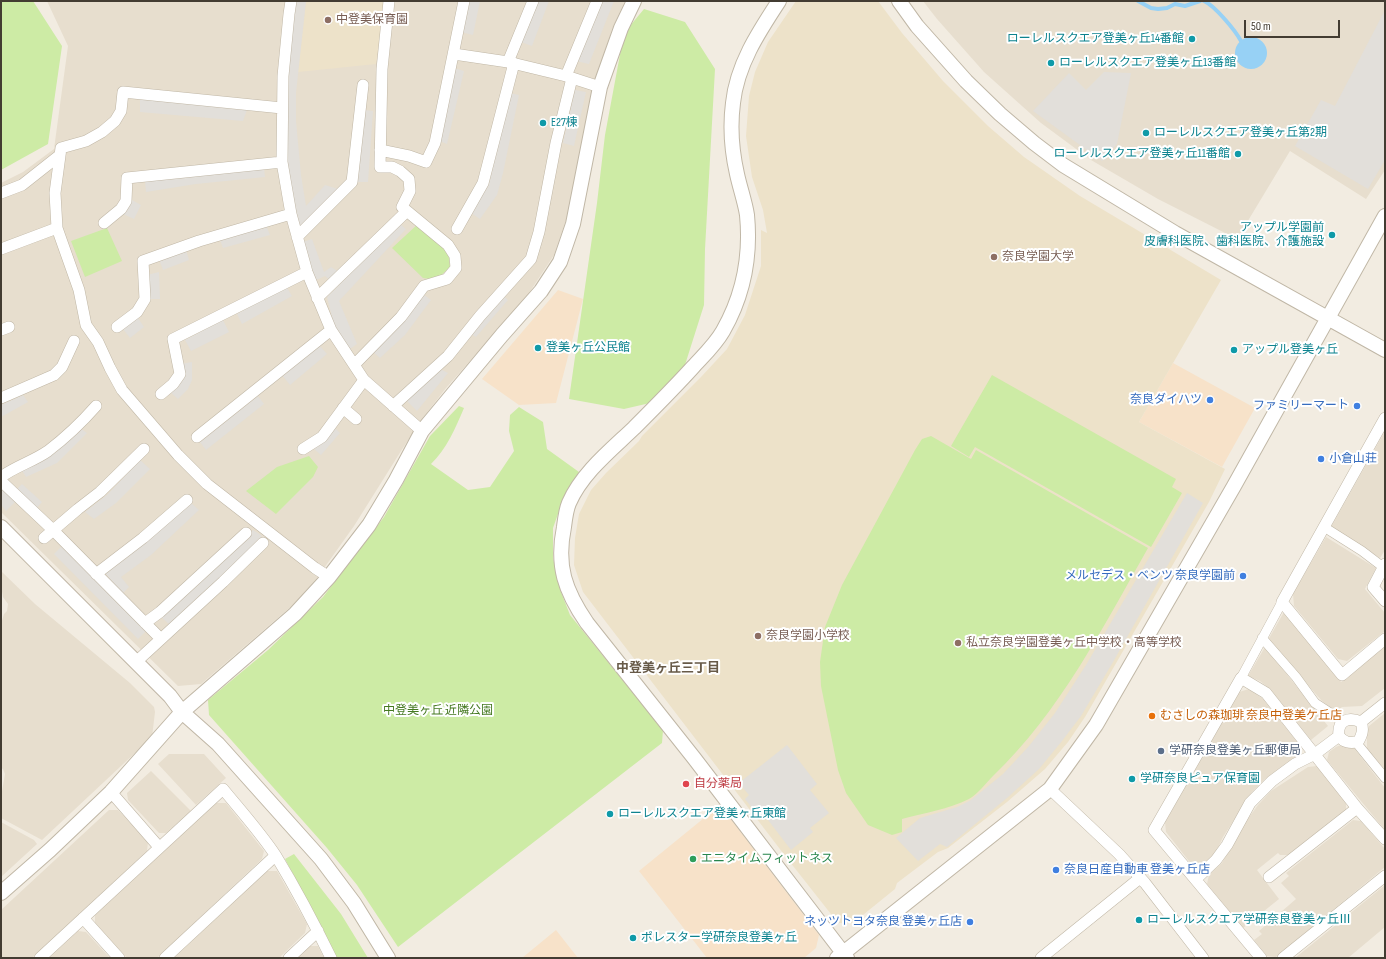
<!DOCTYPE html>
<meta charset="utf-8">
<style>
body{margin:0}
#map{position:relative;width:1386px;height:959px;overflow:hidden;background:#f2ece1;font-family:"Sofia Sans Condensed",sans-serif}
canvas{display:block}
.frame{position:absolute;inset:0;border:2px solid #433c32;pointer-events:none}
.scale{position:absolute;left:1244px;top:20px;width:96px;height:18px;box-sizing:border-box;border:2px solid #433c32;border-top:0;padding-left:5px;font-size:12px;line-height:14px;white-space:nowrap;color:#433c32;-webkit-text-stroke:3px #fff;paint-order:stroke}
</style>
<div id="map">
<canvas width="1386" height="959"></canvas>
<div class="frame"></div>
<div class="scale">50 m</div>
</div>
<script>
const ctx = document.querySelector('canvas').getContext('2d');
ctx.lineJoin = 'round';
function fill(path, color) {
  ctx.fillStyle = color;
  ctx.fill(path, 'evenodd');
}
function strokePath(path, color, width, dash) {
  ctx.strokeStyle = color;
  ctx.lineWidth = width;
  ctx.lineCap = dash ? 'butt' : 'round';
  ctx.setLineDash(dash || []);
  ctx.stroke(path);
}
function label(font, color, halo, rows, align = 'center') {
  ctx.font = font + ' "Sofia Sans Condensed","Noto Sans JP",sans-serif';
  ctx.lineWidth = 4;
  ctx.setLineDash([]);
  ctx.textBaseline = 'middle';
  ctx.strokeStyle = halo;
  ctx.fillStyle = color;
  for (const [text, x, y, turn = 0] of rows) {
    ctx.save();
    ctx.translate(x, y);
    ctx.rotate((+turn || 0) * Math.PI / 180);
    ctx.textAlign = isNaN(turn) ? turn : align;
    if (halo) ctx.strokeText(text, 0, 0);
    ctx.fillText(text, 0, 0);
    ctx.restore();
  }
}
fill(new Path2D(`
 M47 1H625L612 29 592 93 567 217 554 255 525 299 446 388 422 419 401 451 354 526 317 578 294 604 201 684 178 686 1 512V183L23 172 54 149 68 46Z
 M923 1H1385V170L1366 199 1290 151 1237 239 1158 199 1091 160 1041 123 984 72 937 19Z
 M1385 431V550L1380 558 1331 527Z
 M1326 537 1376 568 1365 589 1385 613V631L1347 661 1338 659 1294 606 1293 594Z
 M1 571 35 604 130 683 154 707 155 712 152 737 42 840 1 818V797L5 774 3 769 1 768V624L4 614 7 611 8 604 3 597 1 586Z
 M1284 612 1341 682 1385 647V688L1362 706 1342 707 1336 712 1322 701 1268 640Z
 M1265 647 1328 726 1311 740 1270 689 1260 681 1248 676Z
 M1249 689 1263 699 1301 747 1300 755 1265 779 1252 792 1223 837 1215 854 1202 865H1192L1166 832 1165 822 1239 692Z
 M1385 713V770L1367 749V733L1369 726Z
 M1341 745 1348 748H1354L1385 788V830L1327 760 1329 752 1336 747Z
 M169 754H204L226 778 196 805 158 764Z
 M1317 766 1346 802V810L1290 855H1280L1278 853 1257 870 1279 899 1243 928 1207 884 1209 875 1222 863 1244 824 1258 805 1271 791 1308 767Z
 M151 771 191 811 166 833H159L128 800 127 793Z
 M216 803H226L264 851 262 859 157 958H127L95 924V915Z
 M109 810H118L148 842 147 851 32 958H1V910Z
 M1353 820 1361 821 1385 849V867L1276 957 1267 956 1254 940 1262 934 1259 931 1296 899 1281 883 1289 876 1286 873Z
 M1 822 34 840 37 844 1 877Z
 M267 871H277L307 924 305 933 279 958H174Z
 M1385 885V927L1348 958H1295Z
 M78 931 86 932 110 958H49Z
 M310 946H318L324 958H297Z`), '#e7dece');
fill(new Path2D(`
 M558 290 583 299 556 403 519 405 482 379Z
 M1173 363 1255 408 1222 467 1139 422Z
 M720 805 819 935 816 948 804 958H707L639 871Z
 M556 930 578 958H522Z`), '#f7e2c9');
fill(new Path2D(`
 M306 1H386L376 64 298 72Z
 M796 1H878L902 33 943 81 988 126 1024 157 1080 196 1221 280 1139 422 1225 469 1209 502 1085 717 1068 742 1045 769 1007 802 948 848 938 852 897 883 895 889 853 923H838L786 857 583 592 574 565 575 538 579 514 591 490 606 473 639 441 642 436 701 377 727 349 745 315 761 266V230L767 233 763 210 752 177 746 136 749 96 755 72 768 42Z`), '#ede2c9');
fill(new Path2D(`
 M1 1H33L62 46 48 144 1 170Z
 M644 9 685 22 715 69 705 249 704 305 684 368 650 403 624 409 569 399 597 203 605 135 624 33Z
 M418 224 445 248 449 258 450 267 436 280 423 278 392 248Z
 M107 228 122 261 85 277 71 241Z
 M992 375 1176 479 1172 487 1182 493 1151 547 975 447 969 457 951 446Z
 M459 406 464 408C456 427 446 450 431 464L468 490 490 487 514 451 509 431 510 415 519 407 543 422 547 449 579 472 564 497 553 528V558L561 592 570 615 663 730 662 743 398 947 357 885 327 848 209 715 208 700 268 650 323 597 384 517 430 436Z
 M931 436 971 459 976 450 1148 548C1103 627 1060 712 993 776 987 782 977 795 969 799 949 809 924 813 902 819V832L892 835 868 825 846 793 838 770 821 686 820 662 825 627 842 585 915 450 922 439Z
 M309 456 318 467 313 477 276 514 246 491 277 467Z
 M294 854 341 914 368 958H337L285 859Z`), '#cdeba5');
fill(new Path2D(`
 M295 1H306L296 93V121L301 175 306 206 325 185 338 189 299 230 289 182 286 152 287 83Z
 M467 1H480L473 35 461 32Z
 M537 1H549L532 46 521 42Z
 M600 1H614L589 64 576 61Z
 M1385 10V160L1368 189 1295 146 1321 100 1335 106Z
 M454 68 464 71 447 144 439 141Z
 M1104 72 1131 73 1117 144 1102 161 1033 111 1069 73 1086 90Z
 M575 90 586 92 574 146 563 143Z
 M510 93 519 95 503 173 497 195 480 219 471 213 489 184Z
 M140 99 193 104 247 110 243 121 140 112Z
 M365 110 373 111 368 182H356Z
 M264 168 265 177 196 184 146 192 145 181Z
 M130 199 141 205 134 219 123 214Z
 M400 224 406 229 339 301 357 344 350 349 343 341 334 325 327 297Z
 M266 225 270 235 223 248 220 240Z
 M312 239 324 272 331 267 339 272 331 281 325 276 314 281 303 242Z
 M186 250 189 260 163 270 159 259Z
 M159 272 160 299H148L147 275Z
 M286 286 292 296 242 324 237 314Z
 M423 294 431 300 405 335 380 358 373 352Z
 M503 295 508 300 476 337 471 334Z
 M138 318 144 327 130 338 123 329Z
 M223 320 229 332 191 351 185 340Z
 M319 345 327 354 290 385 282 375Z
 M192 362V380L188 389 178 399 170 392 181 364Z
 M440 369 448 373 417 411 406 400Z
 M23 395 28 402 1 417V405Z
 M258 396 264 404 206 450 200 442Z
 M334 427 340 433 321 455 314 449Z
 M80 428 87 433 57 463 26 477 21 469Z
 M140 460 150 469 116 503 94 519 85 512 108 494Z
 M22 484 42 502 36 509 16 490Z
 M1 488 15 502 6 511 1 505Z
 M1187 493 1203 503 1113 662 1081 716 1062 741 1039 769 1007 798 947 847 940 844 918 861 896 838 920 818 957 807 971 800 1003 774 1029 746 1055 713 1086 665Z
 M190 502 199 510 151 555 121 577 129 587 122 594 105 573Z
 M253 530 262 536 222 578 170 625 161 617 213 569Z
 M62 546 146 631 138 639 54 554Z
 M787 745 817 784 810 790 829 813 810 828 813 832 791 850 765 816 761 819 745 799 749 795 739 783Z`), '#e2dfda');
fill(new Path2D(`
 M1235 53a16 16 0 1 1 32 0a16 16 0 1 1-32 0Z`), '#97d1f5');
strokePath(new Path2D(`
 M1138 1 1151 8 1158 9 1167 8 1175 4 1185 6 1200 1
 M1204 1C1215 6 1235 30 1241 41`), '#97d1f5', 4);
const pedestrian = new Path2D(`
 M1324 527 1362 551 1383 567
 M1262 638 1296 677 1315 703 1335 716 1343 723
 M1241 678 1282 602
 M1358 742 1359 746 1385 778`);
const minor = new Path2D(`
 M291 1 289 14 283 76 282 162 291 214 307 272 331 330 364 380 422 431
 M454 54 508 62 566 76 600 87
 M508 62 533 1
 M566 76 597 1
 M282 108 123 92 121 111 115 121 102 132 86 141 61 148 55 193 57 228 79 290 86 325 98 342 110 368 122 390 178 455 207 484 315 568 329 577
 M380 150 409 156 426 162 435 143 464 1
 M1 193 22 185 60 155
 M104 223 121 209 126 201 127 178 282 162
 M457 229 483 183 514 63
 M297 237 352 182 363 85
 M1 249 57 228
 M317 298 406 212
 M117 327 137 312 145 299 143 261 199 241 291 214
 M1 330 9 327
 M354 365 401 317 424 286 447 279 456 268 455 256 448 245 402 207 410 191 409 179 400 171 392 167H380L382 69 389 1
 M161 394 173 384 180 374 173 339 307 272
 M1 398 54 375 62 367 74 341
 M393 406 448 356 480 316 531 259 539 232 556 143 572 78
 M343 408 356 419
 M1385 418 1282 602 1342 675 1385 639
 M197 437 331 330
 M303 449 322 437 364 380
 M1 477C16 466 34 461 48 451 65 438 82 422 96 406
 M1 481 53 530 160 638
 M44 538 78 509 100 492 144 449
 M1385 564 1373 587 1385 601
 M96 574 143 538 187 500
 M145 623 160 612 246 533
 M136 662 223 582 263 543
 M1339 736C1337 721 1348 716 1361 722
 M1050 789 1119 854 1145 883 1203 958
 M111 792 159 847
 M1269 877 1357 808
 M1196 879 1216 860 1227 845 1250 803 1272 781 1295 764 1315 754 1339 736C1344 743 1350 743 1358 742 1362 735 1364 730 1361 722L1385 703
 M83 918 119 958
 M40 958 223 789C241 811 260 832 276 856 296 889 314 923 331 958
 M165 958 275 856
 M289 958 318 931
 M1041 958 1140 878
 M1261 958 1154 830 1241 678 1266 693 1357 808 1385 839
 M1283 958 1385 876`);
const tertiary = new Path2D(`
 M779 1C758 33 737 65 733 103 730 126 732 152 737 174 740 188 745 202 747 215 751 256 743 296 723 331 715 345 703 356 693 367 674 388 654 408 634 428 611 450 582 473 569 503 566 510 565 519 564 527 556 566 565 591 587 623L694 758 847 958
 M899 1 917 26 966 81 1000 114 1034 143 1063 165 1175 233 1385 350
 M1 527 170 696 182 712 218 744 321 859 354 903 388 958
 M1 893 50 850 111 792 182 712 295 614 329 577 369 525 396 480 422 431 502 335 541 291 560 262 573 224 600 87 621 28 634 1
 M837 958 1050 789 1096 725 1234 486 1385 216`);
strokePath(pedestrian, '#c0b7a6', 10);
strokePath(minor, '#c0b7a6', 12);
strokePath(tertiary, '#c0b7a6', 16);
strokePath(pedestrian, '#fff', 9);
strokePath(minor, '#fff', 11);
strokePath(tertiary, '#fff', 14);
for (const [x, y, r, color] of [
 [328,20,4,"#8d6e63"],
 [1192,39,4,"#0f9aa8"],
 [1051,63,4,"#0f9aa8"],
 [543,123,4,"#0f9aa8"],
 [1146,133,4,"#0f9aa8"],
 [1238,154,4,"#0f9aa8"],
 [1332,235,4,"#0f9aa8"],
 [994,257,4,"#8d6e63"],
 [538,348,4,"#0f9aa8"],
 [1234,350,4,"#0f9aa8"],
 [1210,400,4,"#3f7fe0"],
 [1357,406,4,"#3f7fe0"],
 [1321,459,4,"#3f7fe0"],
 [1243,576,4,"#3f7fe0"],
 [758,636,4,"#8d6e63"],
 [958,643,4,"#8d6e63"],
 [1152,716,4,"#e8710a"],
 [1161,751,4,"#5c6f8a"],
 [1132,779,4,"#0f9aa8"],
 [686,784,4,"#e0444e"],
 [610,814,4,"#0f9aa8"],
 [693,859,4,"#2e9e5b"],
 [1056,870,4,"#3f7fe0"],
 [1139,920,4,"#0f9aa8"],
 [970,922,4,"#3f7fe0"],
 [633,938,4,"#0f9aa8"]
]) {
  const dot = new Path2D();
  dot.arc(x, y, r, 0, 2 * Math.PI);
  ctx.fillStyle = color;
  ctx.fill(dot);
  strokePath(dot, '#fff', 1.5);
}
label('12px', '#785e54', '#fff', [
 ["中登美保育園",336,20],
 ["奈良学園大学",1002,257],
 ["奈良学園小学校",766,636],
 ["私立奈良学園登美ヶ丘中学校・高等学校",966,643]
], 'left');
label('12px', '#0d838f', '#fff', [
 ["ローレルスクエア登美ヶ丘14番館",1184,39,"right"],
 ["ローレルスクエア登美ヶ丘13番館",1059,63],
 ["E27棟",551,123],
 ["ローレルスクエア登美ヶ丘第2期",1154,133],
 ["ローレルスクエア登美ヶ丘11番館",1230,154,"right"],
 ["アップル学園前",1324,228,"right"],
 ["皮膚科医院、歯科医院、介護施設",1324,242,"right"],
 ["登美ヶ丘公民館",546,348],
 ["アップル登美ヶ丘",1242,350],
 ["学研奈良ピュア保育園",1140,779],
 ["ローレルスクエア登美ヶ丘東館",618,814],
 ["ローレルスクエア学研奈良登美ヶ丘Ⅲ",1147,920],
 ["ポレスター学研奈良登美ヶ丘",641,938]
], 'left');
label('12px', '#366cbe', '#fff', [
 ["奈良ダイハツ",1202,400],
 ["ファミリーマート",1349,406],
 ["小倉山荘",1329,459,"left"],
 ["メルセデス・ベンツ 奈良学園前",1235,576],
 ["奈良日産自動車 登美ヶ丘店",1064,870,"left"],
 ["ネッツトヨタ奈良 登美ヶ丘店",962,922]
], 'right');
label('12px', '#457921', '#fff', [
 ["中登美ヶ丘 近隣公園",438,711]
]);
label('12px', '#c56008', '#fff', [
 ["むさしの森珈琲 奈良中登美ケ丘店",1160,716]
], 'left');
label('12px', '#4e5e75', '#fff', [
 ["学研奈良登美ヶ丘郵便局",1169,751]
], 'left');
label('12px', '#be3a42', '#fff', [
 ["自分薬局",694,784]
], 'left');
label('12px', '#27864d', '#fff', [
 ["エニタイムフィットネス",701,859]
], 'left');
label('bold 13px', '#675a48', '#fff', [
 ["中登美ヶ丘三丁目",668,669]
]);
</script>
